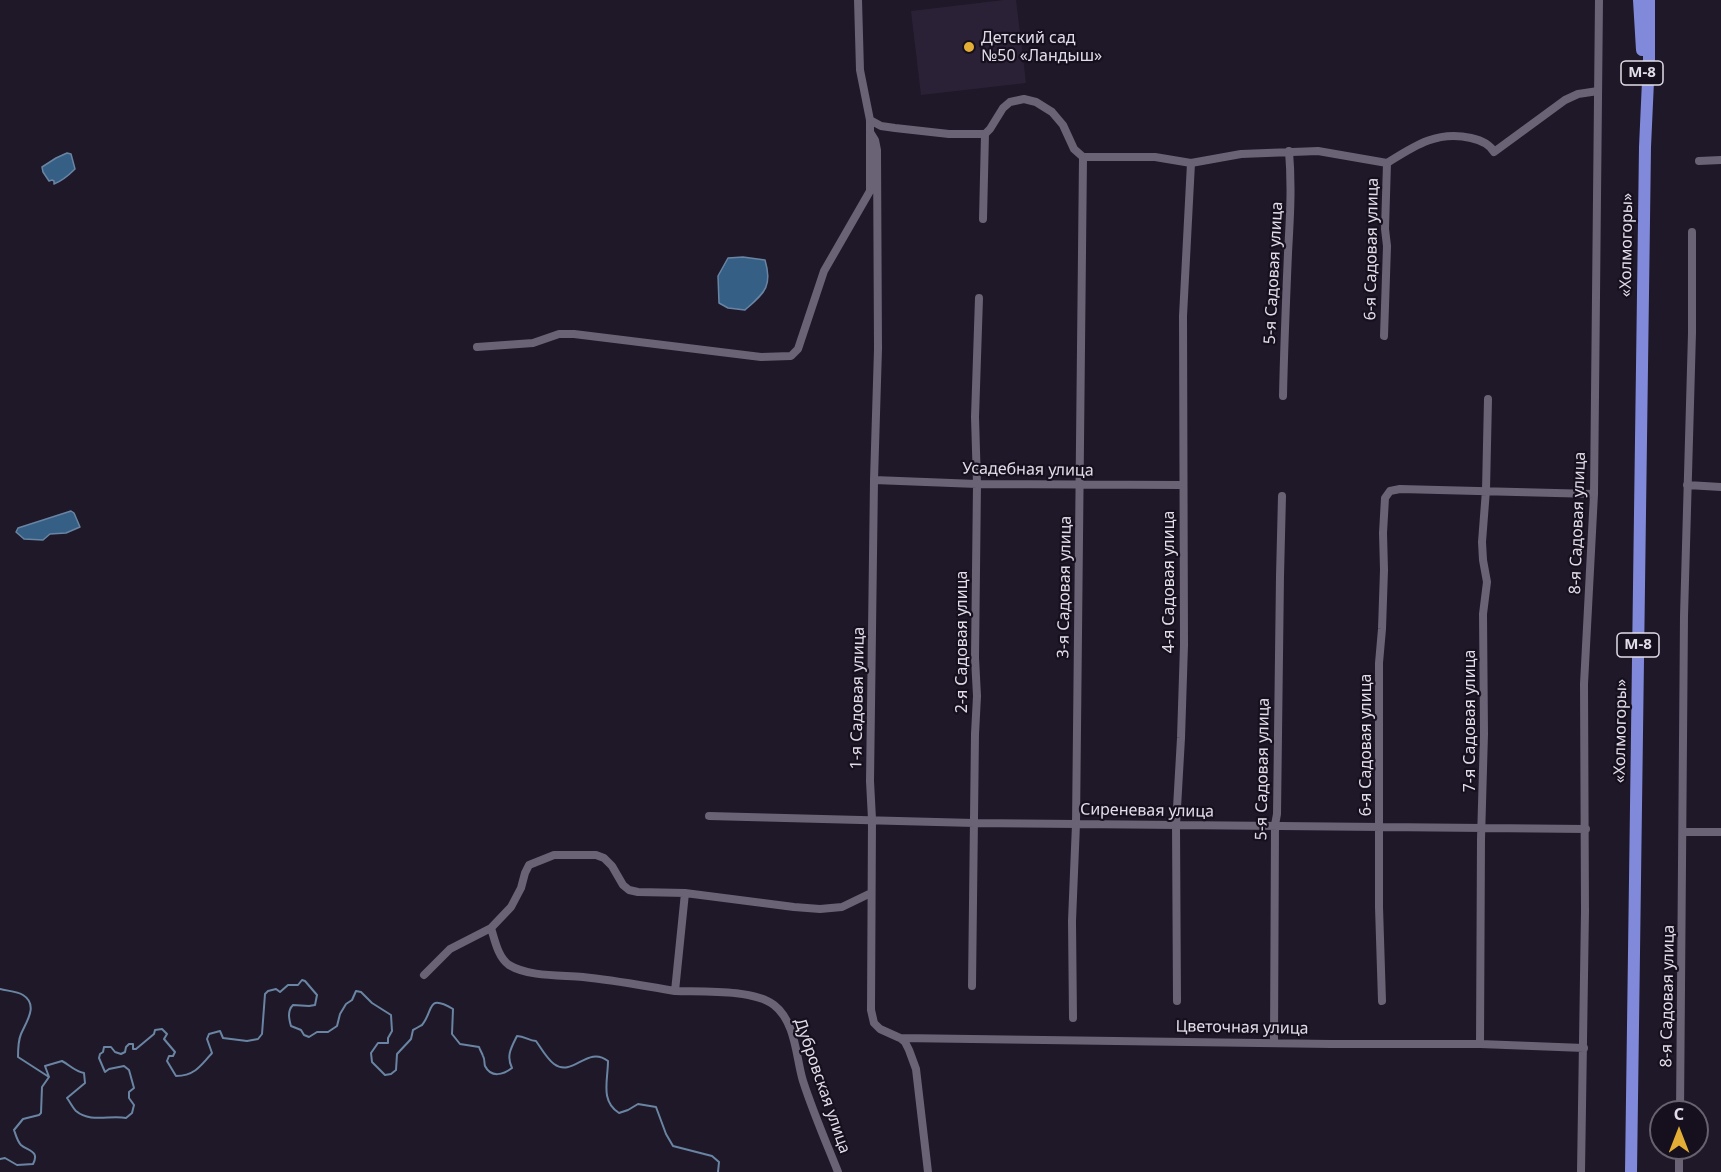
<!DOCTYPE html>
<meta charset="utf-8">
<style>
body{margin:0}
#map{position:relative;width:1721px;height:1172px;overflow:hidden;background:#1f1828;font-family:"Noto Sans",sans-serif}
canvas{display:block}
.north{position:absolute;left:1649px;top:1100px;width:60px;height:60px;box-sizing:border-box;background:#160f1e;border:2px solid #67616f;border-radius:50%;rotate:0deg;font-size:16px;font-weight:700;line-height:24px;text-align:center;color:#e1dde8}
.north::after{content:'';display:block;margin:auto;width:21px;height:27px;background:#e3ae35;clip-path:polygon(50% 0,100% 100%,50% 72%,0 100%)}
</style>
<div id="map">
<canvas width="1721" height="1172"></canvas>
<div class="north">С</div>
</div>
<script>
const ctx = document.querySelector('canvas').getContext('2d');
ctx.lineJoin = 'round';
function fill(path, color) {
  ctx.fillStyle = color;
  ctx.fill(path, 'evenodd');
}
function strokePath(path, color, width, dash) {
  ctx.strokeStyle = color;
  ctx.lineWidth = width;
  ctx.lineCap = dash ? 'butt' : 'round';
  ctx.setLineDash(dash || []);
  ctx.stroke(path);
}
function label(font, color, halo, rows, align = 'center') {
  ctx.font = font + ' "Noto Sans",sans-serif';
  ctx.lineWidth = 4.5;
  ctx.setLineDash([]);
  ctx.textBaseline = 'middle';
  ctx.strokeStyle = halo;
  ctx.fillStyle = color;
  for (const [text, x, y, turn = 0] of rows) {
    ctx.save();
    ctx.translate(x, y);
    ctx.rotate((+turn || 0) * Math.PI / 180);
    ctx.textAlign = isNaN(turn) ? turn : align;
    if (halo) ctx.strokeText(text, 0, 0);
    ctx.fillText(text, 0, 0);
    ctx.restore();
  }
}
fill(new Path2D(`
 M1004 0H1016L1026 83 921 95 911 11Z`), '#2b2136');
const water = new Path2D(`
 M67 153 71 154 75 169C69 175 62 181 54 184V181L52 180 49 181 43 172 42 167 56 158Z
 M743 257 765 260C773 287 764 293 745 310L728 308 719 303 718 276 728 258Z
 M71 511 74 513 80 527 66 533 50 534 43 540 24 539 16 532 18 528Z`);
fill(water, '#365f85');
strokePath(water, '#6985a3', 1.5);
strokePath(new Path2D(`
 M0 989C7 991 17 991 23 995 39 1005 26 1022 21 1034 18 1041 18 1049 18 1057L49 1077
 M49 1077 45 1066 62 1061C70 1065 74 1071 84 1073L85 1083 67 1098C70 1102 73 1108 76 1111 90 1123 110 1115 126 1118L132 1113 134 1105 129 1098V1092L134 1088 129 1070 124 1066 109 1069 105 1072 99 1058 100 1054 103 1052 104 1047H111L115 1052 121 1054 125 1052 126 1047 129 1044H133V1049H136L154 1034 155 1030 162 1029 167 1034 164 1039 175 1052 173 1056H169L167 1061 176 1076C194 1076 201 1066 212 1053L207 1039 209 1034 220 1031 223 1038 247 1041 258 1039 262 1034 265 994 268 991 276 989 280 992 288 985H298L302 980 305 981 317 995 315 1005 309 1006 293 1005C287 1011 289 1019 291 1026L301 1030 304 1035 309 1037 317 1032H328L337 1026 340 1014 346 1004 352 1000 356 991 361 992 372 1003 391 1015 392 1031 388 1038V1043H378L371 1053 372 1062 385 1075 391 1074 396 1070 397 1054 411 1039 413 1030C415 1029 420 1026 422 1025 434 1011 426 993 453 1009L452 1034 460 1044 479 1047C480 1050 482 1053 483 1056 485 1059 484 1063 485 1066 491 1078 503 1075 512 1068 506 1056 511 1048 517 1036 525 1036 529 1041 536 1041 541 1048 547 1059 554 1064 573 1078 587 1045 608 1061 608 1080 600 1101 619 1113L628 1110 638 1104 656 1107 666 1134 673 1146 712 1156 719 1162 718 1172
 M0 1159 5 1158 17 1165 33 1164C40 1151 28 1151 21 1145 17 1141 16 1135 14 1130L23 1119 39 1115 41 1113 42 1087 49 1077`), '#6985a3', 2);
strokePath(new Path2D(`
 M858 0 860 70 870 120V132L875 140 877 150 878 349 874 480 870 781 872 819 871 1010 874 1023 880 1029 900 1038 905 1042 909 1050 916 1069 928 1172
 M870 120 881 126 895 128 949 134H985L990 129 1003 108 1010 102 1024 99 1036 102 1052 112 1063 125 1074 149 1083 157H1155L1191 163 1241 154 1318 151 1387 163C1414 146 1437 130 1471 138 1480 140 1489 143 1494 152L1565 100 1578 94 1598 91
 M1699 161 1721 160
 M983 219 985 134
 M1384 336 1387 246 1385 229 1387 163
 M477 347 533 343 559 334H574L761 357 791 356 798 349 824 271 870 191V133
 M1283 396C1284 348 1286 300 1288 253 1290 218 1292 186 1289 151
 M874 480 977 484 1182 485
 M1687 485 1721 487
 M709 816 974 823 1586 829
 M1683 832H1721
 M491 928C495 941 498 957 509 965 529 977 561 975 583 977 614 980 644 986 675 991L685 893
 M424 975 450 949 491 928 511 907 521 888 525 873 529 865 554 855H596L604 858 612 866 623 885 629 890 638 892 685 893 794 907 820 909 842 907 871 893
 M972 986 975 734 977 696 975 658 977 484 975 417 979 298
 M675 991C701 992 753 989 774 1005 796 1022 796 1058 803 1081 813 1112 826 1142 838 1172
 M1177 1001 1176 825 1181 738 1184 645 1183 316 1191 163
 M1382 1001 1379 907V663L1382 629 1384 570 1383 533 1385 498 1390 491 1400 489 1594 494
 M1073 1018 1072 921 1076 824 1083 157
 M900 1038 1331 1044H1480L1584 1048
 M1274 1042 1275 825 1277 814 1280 576 1282 496
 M1480 1044 1481 839 1484 734 1483 614 1487 582 1483 560 1482 542 1486 490 1488 399
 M1680 1112 1684 616 1692 333V232
 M1581 1172 1585 911 1584 684 1594 494 1599 0
 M1679 1172V1148`), '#6a6275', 8);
strokePath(new Path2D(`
 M1639 0 1642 50
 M1631 1172 1645 147 1649 59V0`), '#818ada', 12);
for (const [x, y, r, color] of [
 [969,47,6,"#e3ae35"]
]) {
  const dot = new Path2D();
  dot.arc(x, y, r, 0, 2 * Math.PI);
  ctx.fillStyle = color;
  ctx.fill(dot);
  strokePath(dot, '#160f1e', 2);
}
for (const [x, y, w] of [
 [1642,73,42],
 [1638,645,42]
]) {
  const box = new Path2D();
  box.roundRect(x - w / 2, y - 12, w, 24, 4.5);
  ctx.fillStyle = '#160f1e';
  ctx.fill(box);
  strokePath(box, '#e1dde8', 1.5);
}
label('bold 15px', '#e1dde8', null, [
 ["М-8",1642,73],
 ["М-8",1638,645]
]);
label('16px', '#e1dde8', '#160f1e', [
 ["Детский сад",981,38],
 ["№50 «Ландыш»",981,56]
], 'left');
label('16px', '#e1dde8', '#160f1e', [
 ["«Холмогоры»",1627,245,-89],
 ["6-я Садовая улица",1372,249,-89],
 ["5-я Садовая улица",1274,273,-87],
 ["Усадебная улица",1028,470,1],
 ["8-я Садовая улица",1578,523,-88],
 ["4-я Садовая улица",1169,582,-90],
 ["3-я Садовая улица",1065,587,-89],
 ["2-я Садовая улица",962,642,-90],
 ["1-я Садовая улица",858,698,-89],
 ["7-я Садовая улица",1470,721,-90],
 ["«Холмогоры»",1621,731,-89],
 ["6-я Садовая улица",1366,745,-90],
 ["5-я Садовая улица",1263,769,-89],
 ["Сиреневая улица",1147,811,1],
 ["8-я Садовая улица",1668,996,-89],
 ["Цветочная улица",1242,1028,1],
 ["Дубровская улица",822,1086,71]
]);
</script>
